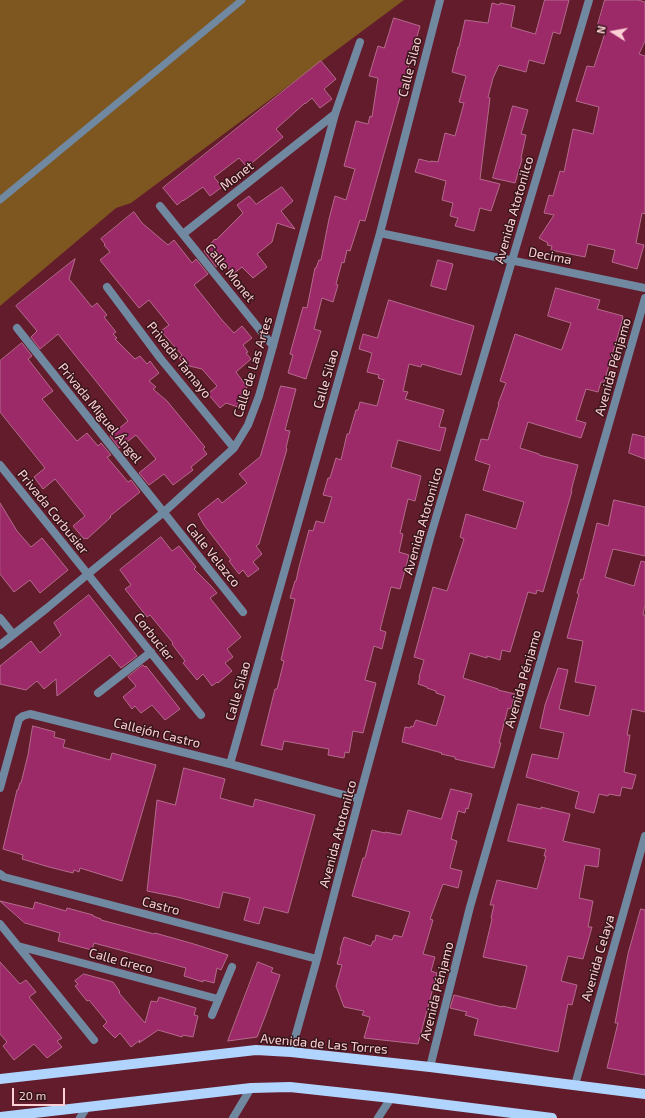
<!DOCTYPE html>
<meta charset="utf-8">
<style>
body{margin:0}
#map{position:relative;width:645px;height:1118px;overflow:hidden;background:#631c2b;font-family:"Exo 2",sans-serif}
canvas{display:block}
.north{position:absolute;left:593px;top:12px;width:40px;height:40px;-webkit-text-stroke:3px #35151a;paint-order:stroke;rotate:281deg;font-size:11px;font-weight:700;line-height:16px;text-align:center;color:#fccfd4}
.north::after{content:'';display:block;margin:auto;width:14px;height:18px;background:#fccfd4;clip-path:polygon(50% 0,100% 100%,50% 72%,0 100%)}
.scale{position:absolute;left:12px;top:1088px;width:53px;height:18px;box-sizing:border-box;border:2px solid #fccfd4;border-top:0;padding-left:5px;font-size:12px;line-height:14px;white-space:nowrap;color:#fccfd4;-webkit-text-stroke:3px #35151a;paint-order:stroke}
</style>
<div id="map">
<canvas width="645" height="1118"></canvas>
<div class="north">N</div>
<div class="scale">20 m</div>
</div>
<script>
const ctx = document.querySelector('canvas').getContext('2d');
ctx.lineJoin = 'round';
function fill(path, color) {
  ctx.fillStyle = color;
  ctx.fill(path, 'evenodd');
}
function strokePath(path, color, width, dash) {
  ctx.strokeStyle = color;
  ctx.lineWidth = width;
  ctx.lineCap = dash ? 'butt' : 'round';
  ctx.setLineDash(dash || []);
  ctx.stroke(path);
}
function label(font, color, halo, rows, align = 'center') {
  ctx.font = font + ' "Exo 2",sans-serif';
  ctx.lineWidth = 3;
  ctx.setLineDash([]);
  ctx.textBaseline = 'middle';
  ctx.strokeStyle = halo;
  ctx.fillStyle = color;
  for (const [text, x, y, turn = 0] of rows) {
    ctx.save();
    ctx.translate(x, y);
    ctx.rotate((+turn || 0) * Math.PI / 180);
    ctx.textAlign = isNaN(turn) ? turn : align;
    if (halo) ctx.strokeText(text, 0, 0);
    ctx.fillText(text, 0, 0);
    ctx.restore();
  }
}
fill(new Path2D(`
 M0 0H404L131 203 116 208 0 306Z`), '#7e561f');
const building = new Path2D(`
 M545 0H569L560 34 553 32 544 64 529 60 526 72 499 65 493 78 488 97 490 98 480 179 500 184 491 211 480 208 474 231 455 226 458 218 450 216 453 203 442 200 446 181 415 172 419 159 431 162V161L438 162 445 133 455 136 464 103 459 102 466 76 452 72 458 47H459L465 20 488 23 492 3 499 5 500 3 515 6 511 27 535 34Z
 M605 0H638L645 2V41L639 54 645 56V214L642 213 636 243 644 245 637 269 612 262 615 250 588 244 585 257 551 250 552 246 547 245 548 243 539 238 554 215 544 213 549 195 553 196 560 171 564 172 573 129 593 134 599 107 576 101 587 66 594 67 606 30 597 28Z
 M394 18 420 26 365 221 360 220 350 251 347 250 344 263 342 262 336 284 338 285 333 302 322 298 314 329 321 331 306 379 288 373 293 355 290 354 303 307 307 308 315 268H316L319 260H321L329 219 335 196 346 200 355 169 344 166 356 121 368 124 370 116 372 117 378 78 369 76 378 46 384 48Z
 M321 61 336 79 324 89 332 99 320 108 312 98 305 104V103L276 129 283 137 247 167 239 158 214 177 222 187 210 196 203 187 183 201V200L177 205 163 188Z
 M513 106 528 110 521 134 526 135 521 158 522 159 515 183 493 178Z
 M282 187 293 201 281 211 295 229 277 223 272 242 257 254 267 267 253 278 242 267 233 274 223 262 216 267 204 251 215 239 216 240 243 213 237 205 249 196 256 204Z
 M134 212 142 223 168 245 174 240 192 263 196 259 208 274 194 285 222 320 234 333 242 326 252 338 243 345 248 352 246 353 251 359 236 372 247 387 241 408 226 403 220 408 208 394 217 386 202 369 185 365 179 358 182 355 161 331 169 325 149 300 139 308 100 260 110 252 104 245 105 244 101 239Z
 M75 259 69 279 92 307 97 303 107 315 104 317 116 332 113 334 117 338 115 339 135 359 140 356 147 364 150 361 159 373 149 381 156 387 153 389 167 401 205 447 203 449 207 454 191 467 193 470 173 485 164 474 149 485 139 473 156 459 136 435 119 448 110 436 128 421 58 334 40 349 31 337 37 331 16 306Z
 M438 260 453 264 446 290 431 286Z
 M556 288 600 300 597 309 623 316 622 318H623L604 382H601L598 392 586 389 576 420 586 423 581 438 528 422 520 448 539 454V455L578 465 571 491H572L543 592 537 590 536 594 528 592 510 652 502 650 500 660 487 656V658L470 653 463 678 498 689V690L515 694 511 709 508 708 499 743H501L494 768 455 759V757L441 754 442 753 402 742 405 727 410 728 411 726 413 727 416 720 436 726 441 710 445 696 436 693V691L427 688V687L418 684 420 677H419L424 660 414 657 433 587 447 591 464 539 460 537 466 514 516 529 524 502 483 490 490 465 475 460 481 439 488 440 499 404H498L506 383 500 381 515 334 561 350 562 349 571 323 548 316Z
 M389 300 474 326 461 375 422 364 421 367 409 364 403 391 408 392 405 399 444 410 439 427 446 428 440 451 398 440 391 467 421 476 415 501 408 499 400 533 403 534 399 552 409 555 400 589 391 587 380 630 386 632 382 649 374 646 365 680 376 683 363 733 353 731 349 753 345 752 344 758 328 755 329 749 284 741 282 750 261 745 275 689H277L284 661 281 660 295 599 290 598 295 581H296L299 567 309 530 313 531 316 521 324 523 332 497 323 495 328 478H330L336 458 341 460 347 434H349L356 410H358L360 402 377 406 384 380 378 378 379 375 367 372 372 353 359 349 363 334 377 338Z
 M22 343 32 356 28 359 53 391 42 399 65 427 77 441 87 433 98 446 101 443 111 455 107 457 128 482 131 480 140 492 110 516 111 517 87 539 86 538 84 539 73 526 85 516 55 479 43 489 34 477 45 468 0 412V361Z
 M281 386 296 389 285 430 290 431 286 448 287 449 259 544 256 546 262 554 253 562 259 569 248 577 243 570 239 574 229 561 231 560 204 525 198 514 218 498 222 503 247 483 239 474 260 457Z
 M633 434 645 437V459L629 453Z
 M614 500 645 507V556L613 549 605 577 634 586 641 561 645 562V605L643 615H645V712L632 709 627 735H630L624 772 636 775 632 789 622 787 620 796 609 794 608 796 599 794 594 813 575 808 579 792 526 777 532 754 558 759 564 733 540 728 545 705 558 668 568 670 559 709 589 716 596 686 575 682 583 641 567 638 579 594 577 593 581 579 583 580 597 523 608 526Z
 M0 503 17 531 31 547 42 538 68 570 40 593 30 580 14 592 0 574Z
 M161 537 172 551 179 546 196 567 194 569 211 586 217 593 210 598 241 637 227 649 233 657 225 663 232 671 218 683 217 682 212 686 203 674 197 680 183 663 185 661 172 644 173 643 150 615 147 617 125 589 131 585 120 570Z
 M89 595 137 656 121 668 110 655 57 696 56 679 44 689 37 681 26 690 0 684V666L31 641 40 653 61 635 54 623Z
 M143 665 145 667 146 666 180 709 165 720 152 705 141 713 135 706 132 709 123 697 136 686 128 677Z
 M33 726 55 732 54 737 65 740 63 747 110 760 112 753 156 765 122 881 80 868 79 872 74 870 73 873 49 867 22 859 23 855 3 849 17 790H18L20 783H21L28 755Z
 M184 768 225 779 220 798 253 807 255 799 315 815 288 913 264 907 259 924 244 920 250 898 223 892 219 908 177 897 147 891 157 800 175 805Z
 M451 789 472 794 468 809 466 808 465 813 458 811 451 839 457 841 450 868 462 871 458 888 443 884 430 919 433 920 423 954 435 957 431 971 437 973 418 1044 364 1038 370 1017 362 1015 364 1011 344 1007 336 986 342 965 337 964 341 951 340 950 344 937 371 946 373 941H375L376 935 392 940 394 935 402 937 410 912 352 896 363 858H365L372 830 385 833V832L401 835 408 810 441 819Z
 M518 804 541 809V807L570 814 563 841 600 849 598 867 585 865 579 898 593 901 588 927H592L583 959 568 956 561 981 577 985 572 1005 568 1004 558 1052 474 1035 478 1019 465 1015 467 1012 450 1008 454 995 502 1007V1006L516 1009 527 966 483 957 492 919 491 918 494 905H490L497 880 537 889 546 856H544L546 849 508 841Z
 M0 901 33 909 35 902 66 911 67 908 93 915V916L101 919V920L154 934 155 933 194 944 228 955 221 970 217 968 214 983 203 980V982L184 976 186 968 131 953 94 943 92 950 58 941 60 933 25 923Z
 M641 909 645 910V1075L607 1068 618 1023H615L628 954Z
 M0 962 20 984 26 980 36 992 29 997 62 1038 57 1041 62 1047 47 1058 34 1044 14 1060 3 1046 7 1042 0 1034Z
 M258 962 273 968 271 972 280 975 266 1014 257 1037 228 1041Z
 M84 974 113 982 120 992 119 993 145 1023 151 1001 157 1002 159 997 196 1008 194 1015 198 1016 193 1037 183 1035 182 1037 158 1030 139 1043 140 1040 131 1047 120 1033 115 1038 103 1026 107 1022 89 1000 87 1001 75 986 78 984 75 981Z`);
fill(building, '#9c2968');
strokePath(building, '#b46b8d', 1);
strokePath(new Path2D(`
 M0 200 242 0`), '#7188a1', 7);
strokePath(new Path2D(`
 M160 206 273 346
 M380 233 645 288
 M183 234 335 114
 M107 287 160 358 234 448
 M17 328 243 612
 M0 465 201 715
 M0 618 13 634
 M0 645 47 608 88 574 164 512 234 448 248 425 259 396 273 346 335 114 360 42
 M98 693 151 652
 M230 764 380 233 440 0
 M0 788 19 719 23 716 30 714 230 764 359 799
 M0 874 4 877 317 959
 M0 924 94 1040
 M18 946 218 999
 M212 1015 232 967
 M291 1052 317 959 359 799 430 538 589 0
 M430 1067 470 907 645 298
 M575 1085 645 836
 M80 1118 87 1107
 M233 1118 251 1088
 M378 1118 391 1098`), '#7188a1', 8);
strokePath(new Path2D(`
 M0 1079 256 1050 291 1052 430 1067 645 1094
 M0 1117 251 1088 290 1087 391 1098 552 1118`), '#b0d4fd', 10);
label('13px', '#fccfd4', '#35151a', [
 ["Calle Silao",410,67,-76],
 ["Monet",237,176,-38],
 ["Avenida Atotonilco",514,210,-74],
 ["Decima",550,256,11],
 ["Calle Monet",230,273,51],
 ["Privada Tamayo",179,360,51],
 ["Calle de Las Artes",253,367,-73],
 ["Avenida Pénjamo",613,367,-74],
 ["Calle Silao",326,379,-74],
 ["Privada Miguel Ángel",100,413,51],
 ["Privada Corbusier",53,512,51],
 ["Avenida Atotonilco",423,521,-74],
 ["Calle Velazco",213,555,51],
 ["Corbucier",154,637,52],
 ["Avenida Pénjamo",523,679,-74],
 ["Calle Silao",238,691,-74],
 ["Callejón Castro",157,733,14],
 ["Avenida Atotonilco",338,834,-75],
 ["Castro",161,906,15],
 ["Avenida Celaya",598,958,-74],
 ["Calle Greco",121,961,15],
 ["Avenida Pénjamo",437,991,-76],
 ["Avenida de Las Torres",324,1044,5]
]);
</script>
